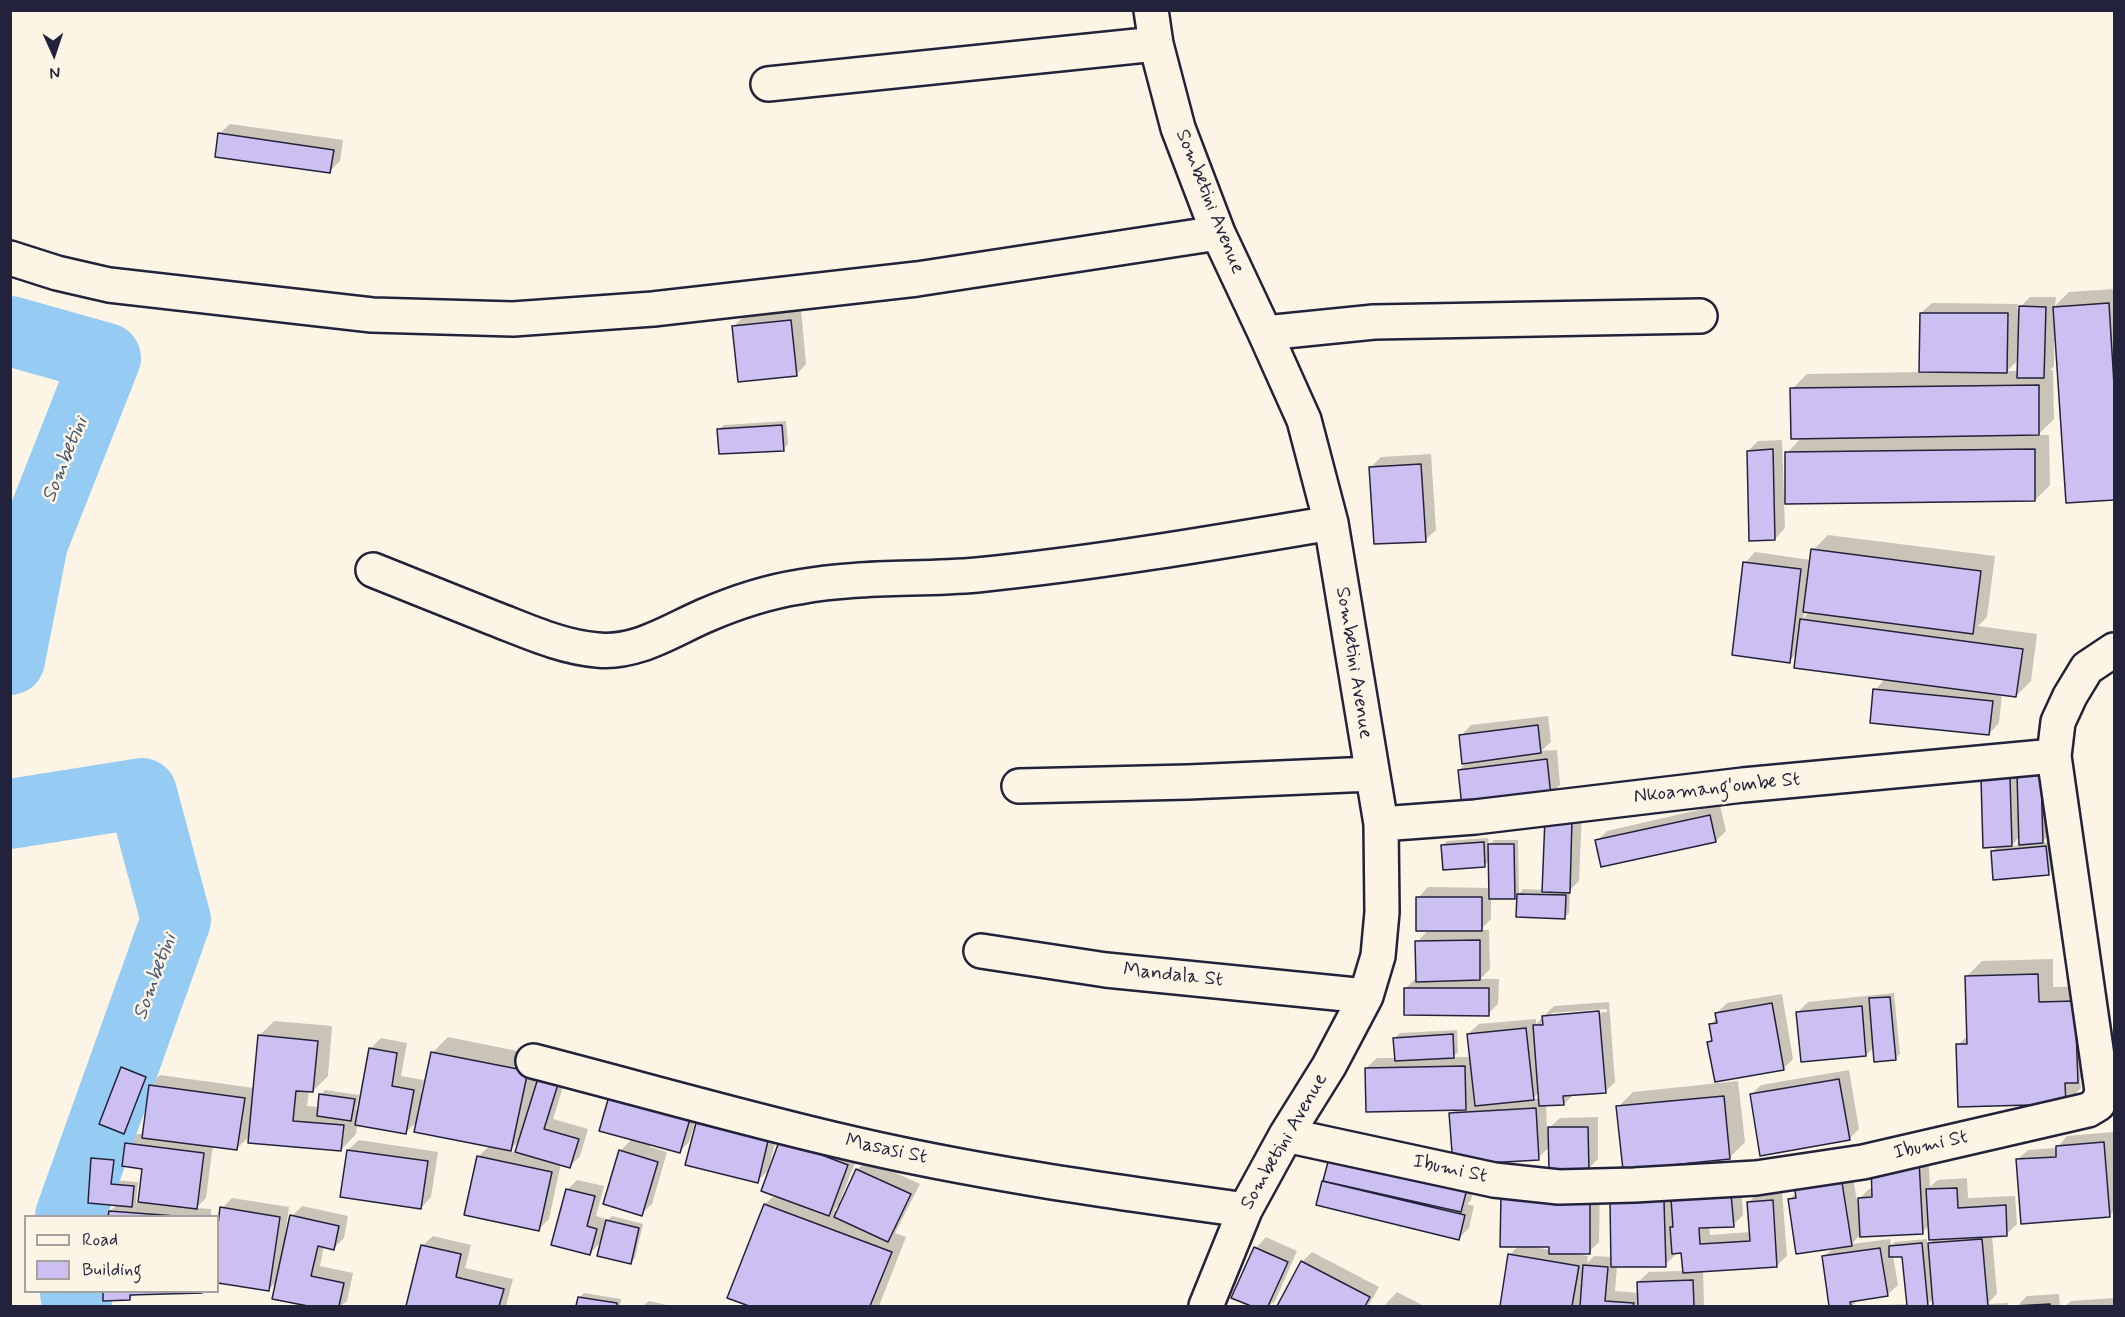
<!DOCTYPE html>
<style>
body{margin:0}
#map{position:relative;width:2125px;height:1317px;overflow:hidden;background:#fcf5e5;font-family:Mynerve,sans-serif}
canvas{display:block}
.frame{position:absolute;inset:0;border:12px solid #22223b;pointer-events:none}
.legend{position:absolute;left:24px;top:1215px;width:195px;height:78px;box-sizing:border-box;background:#fcf5e5;border:2px solid #a5a1a1;margin:0;padding:8px 10px;list-style:none;font-size:18px;color:#22223b}
.legend li{display:flex;align-items:center;gap:12px;height:30px}
.legend b{width:30px;border:2px solid #a5a1a1}
.north{position:absolute;left:24px;top:24px;width:60px;height:60px;-webkit-text-stroke:4px #fcf5e5;paint-order:stroke;rotate:177deg;font-size:16px;font-weight:700;line-height:24px;text-align:center;color:#22223b}
.north::after{content:'';display:block;margin:auto;width:21px;height:27px;background:#22223b;clip-path:polygon(50% 0,100% 100%,50% 72%,0 100%)}
</style>
<div id="map">
<canvas width="2125" height="1317"></canvas>
<div class="frame"></div>
<ul class="legend">
<li><b style="height:8px;background:#fcf5e5"></b>Road</li>
<li><b style="height:16px;background:#cbc0f1"></b>Building</li>
</ul>
<div class="north">N</div>
</div>
<script>
const ctx = document.querySelector('canvas').getContext('2d');
ctx.lineJoin = 'round';
function fill(path, color) {
  ctx.fillStyle = color;
  ctx.fill(path, 'evenodd');
}
function strokePath(path, color, width, dash) {
  ctx.strokeStyle = color;
  ctx.lineWidth = width;
  ctx.lineCap = dash ? 'butt' : 'round';
  ctx.setLineDash(dash || []);
  ctx.stroke(path);
}
function label(font, color, halo, rows, align = 'center') {
  ctx.font = font + ' Mynerve,sans-serif';
  ctx.lineWidth = 5;
  ctx.setLineDash([]);
  ctx.textBaseline = 'middle';
  ctx.strokeStyle = halo;
  ctx.fillStyle = color;
  for (const [text, x, y, turn = 0] of rows) {
    ctx.save();
    ctx.translate(x, y);
    ctx.rotate((+turn || 0) * Math.PI / 180);
    ctx.textAlign = isNaN(turn) ? turn : align;
    if (halo) ctx.strokeText(text, 0, 0);
    ctx.fillText(text, 0, 0);
    ctx.restore();
  }
}
fill(new Path2D(`
 M230 124 343 140 340 161 330 171 219 134Z
 M2114 289V499L2068 502 2057 341H2054V366L2050 370H2053L2054 419 2038 435H2049L2050 485 2035 500 1784 502 1785 528 1775 539 1748 451 1758 441 1782 440 1784 497H1787V453L1802 437 1792 389 1807 374 1921 372V313L1932 303 2018 304 2017 310 2030 297H2056L2055 306 2069 292ZM2019 359V371H2007Z
 M801 310 806 364 796 375 734 326 744 316Z
 M786 421 788 444 783 449 719 429 724 425Z
 M1431 454 1436 530 1425 540 1371 467 1381 457Z
 M1828 535 1995 556 1987 617 1978 626 2037 634 2031 681 2016 696 2002 694 1999 723 1989 734 1875 690 1886 678 1797 653 1789 661 1745 563 1755 552 1811 560 1813 550ZM1804 611H1810L1803 619Z
 M1548 716 1551 742 1541 751 1557 750 1560 785 1550 795 1459 770 1467 762 1461 736 1471 725Z
 M2019 768 2045 771 2047 837 2041 843 2051 842 2053 869 2048 873 1992 852 1999 845 1982 780ZM2020 836V845L2011 846Z
 M1720 805 1726 831 1716 841H1597L1607 831Z
 M1582 810 1579 881 1570 890 1569 913 1565 917 1518 916V893L1514 897H1491V919L1480 930H1489L1490 969 1480 979H1499L1498 1004 1488 1014 1406 988 1416 978 1417 942 1429 929 1418 898 1428 887 1490 888V860L1485 865 1442 846 1447 841 1488 838 1489 846 1494 840H1518L1519 894 1523 889 1543 890 1546 819Z
 M2053 959V987L2090 986 2092 1067 2080 1079 2081 1088 2066 1103 1958 1045 1968 1035 1967 976 1982 961Z
 M1894 993 1900 1054 1895 1058 1875 1046 1866 1055 1798 1012 1808 1002Z
 M1782 994 1793 1059 1783 1069 1709 1042 1713 1038 1710 1025 1718 1017 1717 1013 1727 1003Z
 M1609 1002 1615 1082 1605 1092 1574 1094 1564 1104 1546 1105 1547 1130 1560 1118 1598 1117V1159L1588 1169 1550 1146 1538 1158 1451 1114 1456 1109 1366 1068 1377 1058H1396L1395 1038 1400 1033 1457 1030 1458 1052 1453 1057H1471L1468 1034 1479 1024 1536 1019V1024L1554 1006ZM1607 1009V1012L1549 1017 1552 1013ZM1539 1092 1540 1099H1532Z
 M274 1021 332 1026 328 1076 313 1091 309 1090 307 1106 319 1107 321 1095 325 1090 359 1095 356 1110 360 1111 370 1049 381 1038 407 1043 401 1076 424 1080 421 1092 424 1093 433 1052 448 1037 542 1056 568 1071 553 1119 588 1129 580 1156 570 1166 561 1163 549 1219 539 1229 478 1157 490 1145 419 1120 406 1132 357 1124 356 1134 341 1150 250 1136 237 1148 213 1145 206 1198 196 1208 211 1209V1216H110V1211L118 1204 93 1159 97 1154 118 1156 115 1180 138 1182 136 1203H139L144 1168 126 1144 137 1134H144L150 1085 160 1075 254 1088 259 1036ZM520 1140 516 1153 509 1151Z
 M127 1063 150 1072 128 1127 123 1132 122 1068Z
 M1849 1070 1859 1129 1849 1139 1751 1095 1761 1085Z
 M1738 1081 1745 1142 1730 1157 1618 1107 1633 1092Z
 M699 1109 689 1142 679 1152 651 1144 650 1147 667 1152 652 1204 641 1214 620 1151 632 1139Z
 M708 1114 778 1131 768 1171 757 1181 698 1124Z
 M2113 1132 2114 1210 2109 1216 2017 1160 2028 1150 2057 1148 2067 1136Z
 M359 1140 438 1152 431 1197 421 1208 348 1150Z
 M781 1140 858 1155 840 1201 842 1202 834 1210 838 1211 857 1170 867 1160 920 1184 895 1233 906 1237 879 1306H753L729 1297 765 1204 775 1195Z
 M1928 1151 1930 1187 1938 1180 1967 1178 1968 1198 2015 1196 2017 1224 2007 1234 1992 1235 1997 1294 1987 1304 2008 1303V1306H1934V1298L1925 1306H1861L1908 1304 1904 1255 1893 1256 1898 1285 1887 1295 1859 1299 1852 1306H1831L1824 1257 1834 1247 1789 1200 1797 1192 1851 1166 1857 1201 1869 1189 1874 1188ZM1930 1225 1935 1238 1927 1246V1239L1895 1242 1891 1245 1890 1239 1852 1244 1860 1235 1922 1232Z
 M1331 1155 1477 1175 1471 1200 1467 1204 1474 1206 1469 1228 1459 1238 1318 1204Z
 M577 1180 604 1186 596 1216 606 1219 605 1223 612 1216 643 1224 635 1258 630 1263 602 1241 590 1253 567 1190Z
 M1600 1184 1599 1242 1589 1252 1575 1254 1588 1256 1587 1263 1594 1256 1613 1257 1611 1203 1741 1185 1743 1215 1733 1225 1709 1226 1710 1235 1750 1232 1748 1203 1759 1192 1782 1191 1787 1256 1776 1266 1703 1270 1704 1306H1501L1510 1255 1519 1245ZM1534 1245H1551L1550 1250 1534 1247ZM1682 1251 1684 1271 1649 1272 1638 1282 1639 1293 1615 1291 1617 1266 1665 1265 1675 1255V1252Z
 M232 1198 289 1207 285 1234H288L292 1216 302 1206 348 1216 344 1238 334 1248 324 1246 320 1266 353 1273 347 1301 341 1306H315L274 1298 278 1280 268 1290 218 1282V1235L222 1208Z
 M433 1236 471 1245 465 1268 513 1279 506 1306H408L422 1246Z
 M1266 1237 1297 1251 1275 1301 1269 1306H1254L1233 1297 1256 1248Z
 M1312 1252 1379 1287 1368 1306H1278L1302 1262Z
 M105 1292H202L135 1294 129 1299 105 1300Z
 M1397 1292 1424 1306H1384Z
 M584 1293 621 1299 620 1306H577L579 1298Z
 M2059 1294 2060 1306H2017L2027 1296Z
 M2114 1298V1306H2065L2071 1301Z
 M649 1301 671 1306H643Z`), '#0003');
strokePath(new Path2D(`
 M10 331 106 358 33 543 10 660
 M10 814 142 793 176 920 70 1216
 M75 1292 77 1306`), '#96cbf4', 70);
const building = new Path2D(`
 M218 133 334 150 330 173 215 157Z
 M2109 303 2114 385V500L2066 503 2053 307Z
 M2019 306 2046 307 2044 378H2017Z
 M1920 313H2008L2007 373 1919 372Z
 M791 320 797 376 738 382 732 326Z
 M2039 385V435L1791 439 1790 388Z
 M782 425 784 451 719 454 717 429Z
 M1773 449 1775 540 1749 541 1747 451Z
 M2035 449V501L1785 504V452Z
 M1421 464 1426 542 1374 544 1369 467Z
 M1811 549 1981 571 1973 634 1803 612Z
 M1743 562 1801 569 1790 663 1732 655Z
 M1800 619 2023 649 2016 697 1794 668Z
 M1873 689 1993 701 1989 735 1870 723Z
 M1538 725 1541 753 1462 764 1459 735Z
 M1547 759 1551 796 1462 807 1458 770Z
 M2017 775H2041L2043 843 2019 845Z
 M2010 778 2012 846 1983 848 1981 779Z
 M1710 815 1716 842 1601 867 1595 840Z
 M1545 818 1572 819 1570 893 1542 892Z
 M1484 842 1485 867 1443 870 1441 845Z
 M1488 844H1514L1515 899H1489Z
 M2046 846 2049 875 1993 880 1991 851Z
 M1517 894 1566 895 1565 919 1516 917Z
 M1416 897H1482V931H1416Z
 M1480 940V980L1416 982 1415 941Z
 M2038 974 2039 1002 2075 1001 2078 1083H2065L2066 1104 1958 1107 1956 1044H1967L1965 976Z
 M1404 988H1489V1016L1404 1015Z
 M1890 997 1896 1060 1874 1062 1869 998Z
 M1772 1003 1784 1070 1715 1082 1707 1042 1712 1041 1709 1024 1717 1023 1715 1013Z
 M1862 1006 1866 1056 1801 1062 1796 1012Z
 M1599 1011 1606 1093 1563 1096 1564 1105 1539 1106 1533 1025H1543L1542 1016Z
 M1526 1028 1534 1100 1475 1106 1467 1034Z
 M1453 1034 1454 1058 1395 1061 1393 1038Z
 M258 1035 318 1041 313 1092 296 1091 293 1121 344 1125 341 1151 248 1143Z
 M369 1048 397 1053 392 1086 414 1090 406 1134 355 1125Z
 M431 1052 528 1071 511 1151 414 1132Z
 M1465 1066 1466 1110 1366 1112 1365 1068Z
 M121 1067 146 1077 124 1134 99 1124Z
 M539 1075 559 1081 544 1129 579 1139 570 1168 515 1152Z
 M1839 1079 1850 1140 1760 1156 1750 1094Z
 M149 1085 245 1098 237 1150 142 1138Z
 M319 1094 355 1099 351 1121 317 1116Z
 M609 1096 690 1119 680 1153 599 1131Z
 M1724 1096 1730 1159 1623 1170 1616 1106Z
 M1536 1108 1539 1160 1453 1165 1449 1113Z
 M696 1123 768 1141 758 1183 685 1165Z
 M1548 1127H1588L1589 1171H1549Z
 M780 1139 848 1165 829 1216 761 1191Z
 M2104 1142 2110 1217 2021 1224 2016 1159 2056 1157V1146Z
 M125 1143 204 1153 197 1209 138 1202 142 1169 122 1166Z
 M347 1150 428 1161 421 1209 340 1197Z
 M619 1150 658 1162 642 1216 603 1204Z
 M1330 1154 1468 1185 1461 1212 1323 1181Z
 M477 1156 552 1172 539 1231 464 1215Z
 M91 1158 114 1160 111 1184 134 1186 132 1207 88 1203Z
 M1919 1161 1923 1234 1860 1237 1858 1198 1872 1197 1871 1163Z
 M856 1169 911 1194 888 1242 834 1217Z
 M1841 1176 1852 1246 1796 1254 1788 1199 1796 1198 1794 1183Z
 M1322 1181 1465 1215 1459 1240 1316 1205Z
 M1957 1188 1958 1208 2006 1205 2007 1236 1929 1240 1926 1189Z
 M566 1189 595 1196 587 1226 597 1229 590 1255 551 1245Z
 M1501 1194H1590V1254H1549V1247H1500Z
 M1731 1194 1734 1227 1699 1228 1700 1244 1750 1241 1747 1202 1773 1200 1777 1267 1683 1273 1681 1253 1672 1254 1670 1227H1673L1671 1199Z
 M1664 1201 1666 1267H1611L1610 1202Z
 M764 1204 892 1252 870 1306H749L727 1298Z
 M220 1207 280 1217 269 1291 218 1283V1225Z
 M109 1211 176 1216H108Z
 M290 1215 339 1226 334 1250 318 1246 311 1276 344 1283 339 1306H308L272 1299Z
 M606 1220 639 1228 631 1264 597 1256Z
 M1982 1239 1988 1306H1933L1928 1243Z
 M1922 1243 1928 1306H1907L1902 1257H1889V1246Z
 M421 1245 461 1254 456 1277 504 1289 499 1306H406Z
 M1254 1247 1288 1262 1268 1306H1251L1231 1298Z
 M1880 1248 1888 1296 1850 1302 1851 1306H1829L1822 1256Z
 M1508 1254 1579 1266 1572 1306H1500Z
 M1301 1261 1370 1297 1365 1306H1277Z
 M1583 1265 1608 1267 1605 1301 1634 1303 1633 1306H1580Z
 M1693 1280 1694 1306H1638L1637 1282Z
 M103 1292H202V1293L130 1295V1300L103 1301Z
 M578 1297 617 1303V1306H576Z
 M2050 1304V1306H2015Z`);
fill(building, '#cbc0f1');
strokePath(building, '#22223b', 1.5);
const minor = new Path2D(`
 M1151 10 1156 44 1178 128 1218 233 1265 333 1304 420 1331 523 1381 824 1382 912 1378 956 1366 996 1329 1066 1286 1135 1245 1210 1206 1306
 M768 84 1156 44
 M10 258 57 273 109 285 372 315 513 319 653 309 917 279 1218 233
 M1265 333 1374 322 1700 316
 M373 570C413 586 453 602 493 618 527 631 561 647 597 650 636 654 670 631 704 616 734 603 767 592 799 587 858 576 918 580 977 575 1096 563 1213 543 1331 523
 M1019 786 1188 782 1371 774
 M1381 824 1475 817 1743 785 2054 756
 M981 951 1106 970 1366 996
 M533 1061C634 1087 735 1116 837 1140 971 1172 1108 1191 1245 1210
 M1286 1135 1494 1180 1559 1187 1634 1185 1756 1178 1863 1162 2088 1110 2098 1104 2102 1091 2054 756 2058 722 2070 696 2087 668 2114 650`);
strokePath(minor, '#22223b', 38);
strokePath(minor, '#fcf5e5', 33);
label('20px', '#22223b', '#fcf5e5', [
 ["Sombetini Avenue",1209,202,68],
 ["Sombetini Avenue",1353,663,81],
 ["Nkoamang'ombe St",1717,789,-6],
 ["Mandala St",1173,976,6],
 ["Sombetini Avenue",1285,1142,-60],
 ["Ibumi St",1931,1146,-13],
 ["Masasi St",886,1150,12],
 ["Ibumi St",1450,1170,12]
]);
label('italic 21px', '#455572', '#fcf5e5', [
 ["Sombetini",66,460,-68],
 ["Sombetini",156,977,-70]
]);
</script>
